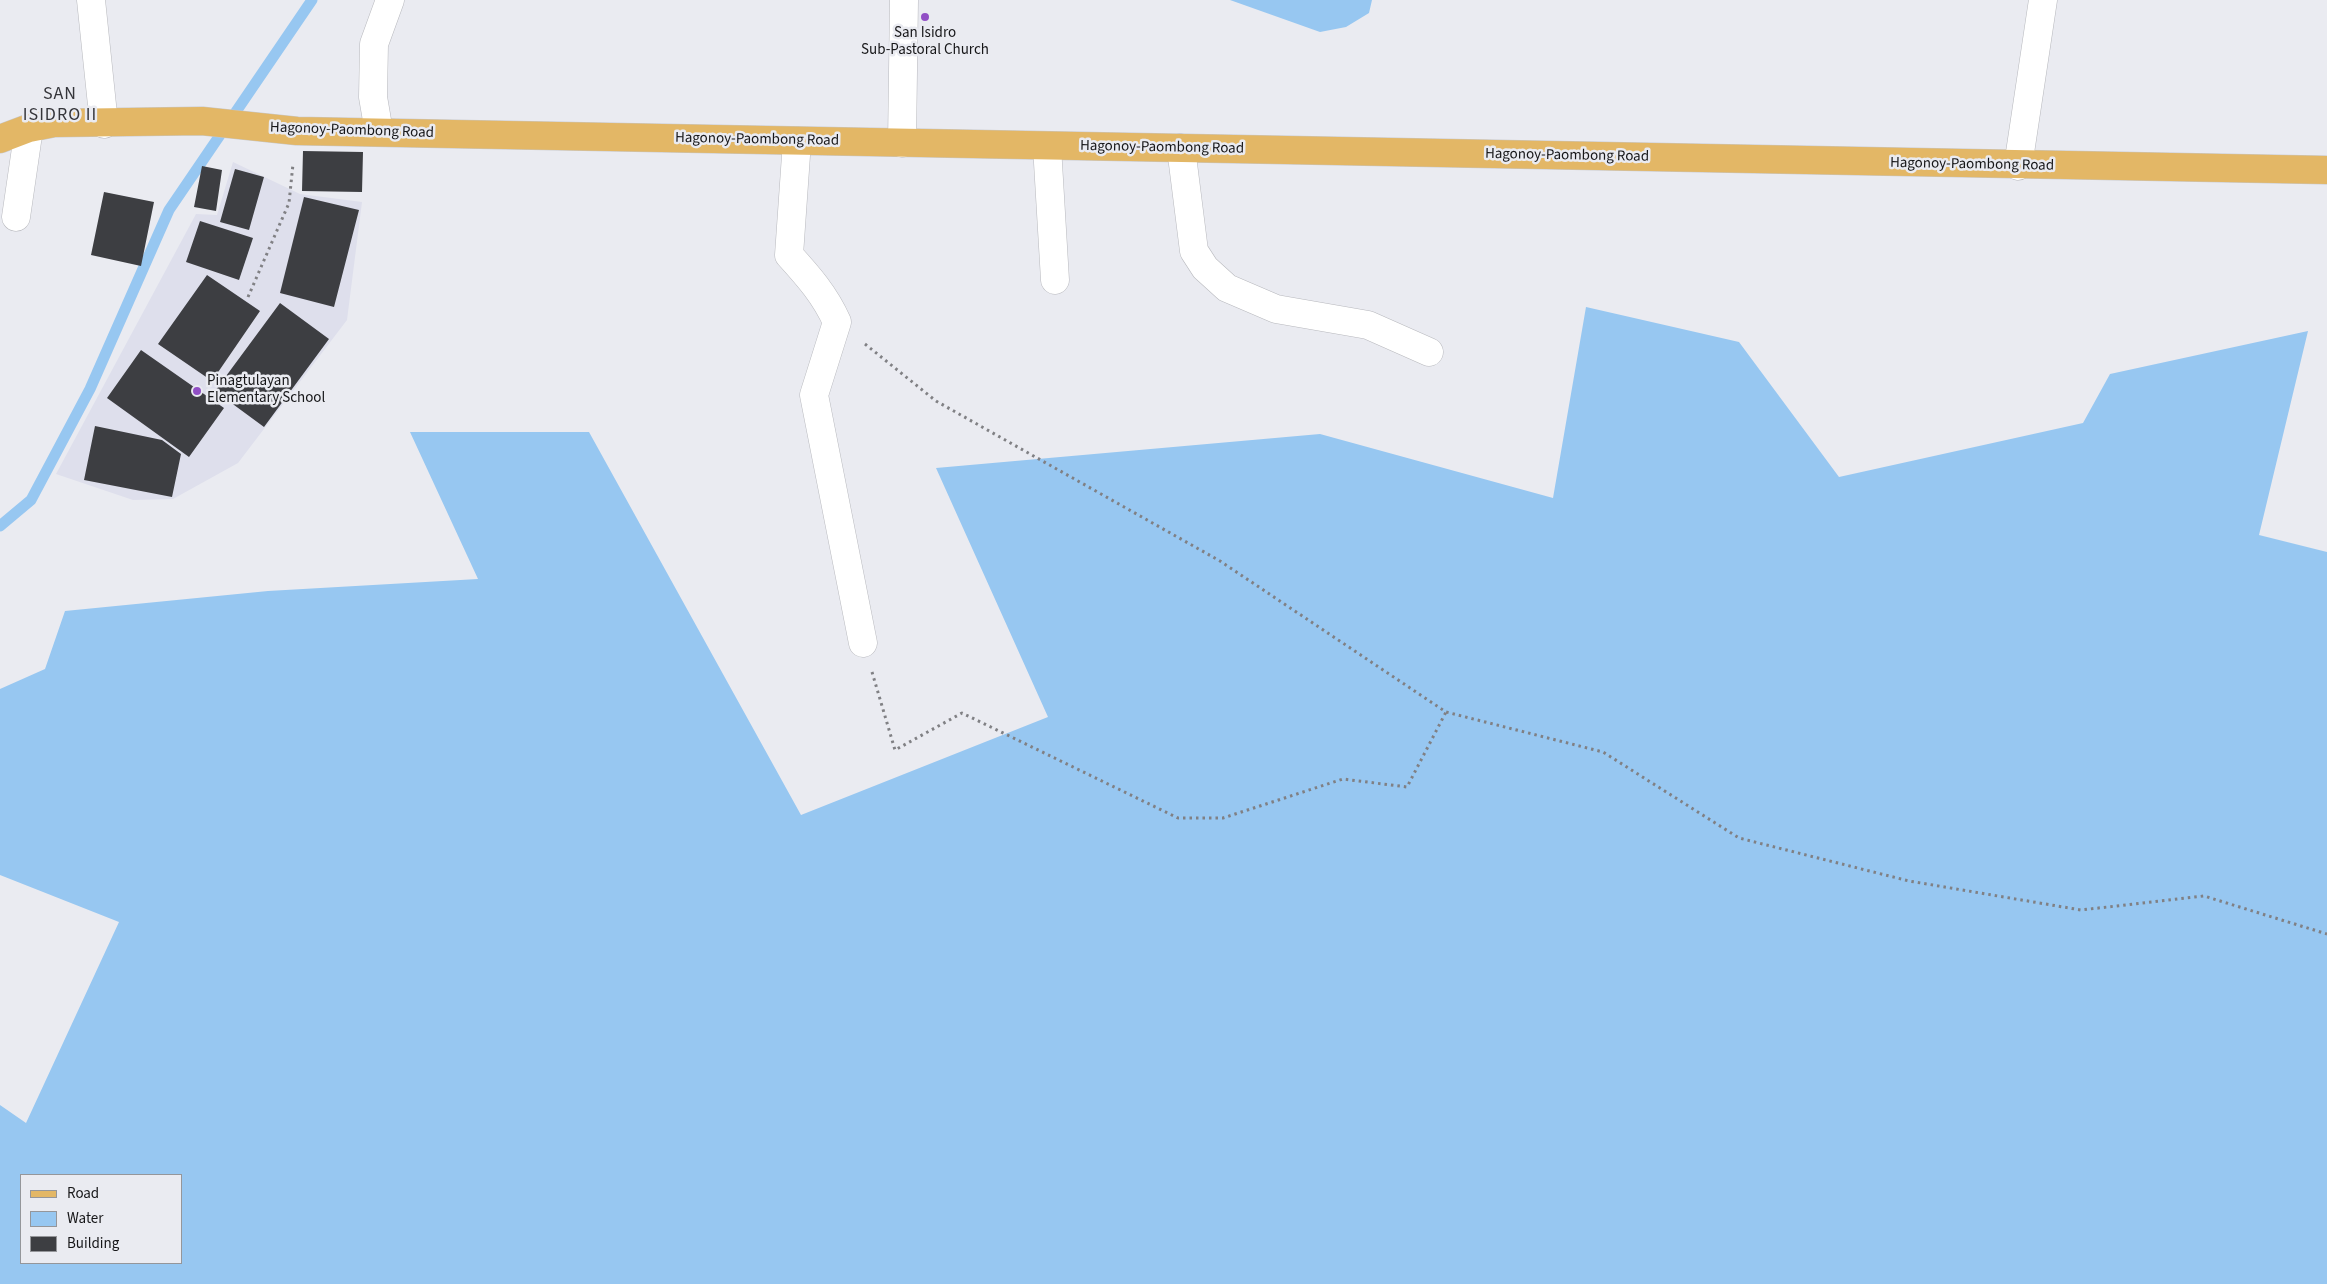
<!DOCTYPE html>
<style>
body{margin:0}
#map{position:relative;width:2327px;height:1284px;overflow:hidden;background:#eaebf1;font-family:"Source Sans 3",sans-serif}
canvas{display:block}
.legend{position:absolute;left:20px;top:1174px;width:162px;height:90px;box-sizing:border-box;background:#eaebf1;border:1px solid #95969a;margin:0;padding:6px 9px;list-style:none;font-size:15px;color:#161618}
.legend li{display:flex;align-items:center;gap:10px;height:25px}
.legend b{width:25px;border:1px solid #95969a}
</style>
<div id="map">
<canvas width="2327" height="1284"></canvas>
<ul class="legend">
<li><b style="height:6px;background:#e3b766"></b>Road</li>
<li><b style="height:14px;background:#97c7f1"></b>Water</li>
<li><b style="height:14px;background:#3d3e42"></b>Building</li>
</ul>
</div>
<script>
const ctx = document.querySelector('canvas').getContext('2d');
ctx.lineJoin = 'round';
function fill(path, color) {
  ctx.fillStyle = color;
  ctx.fill(path, 'evenodd');
}
function strokePath(path, color, width, dash) {
  ctx.strokeStyle = color;
  ctx.lineWidth = width;
  ctx.lineCap = dash ? 'butt' : 'round';
  ctx.setLineDash(dash || []);
  ctx.stroke(path);
}
function label(font, color, halo, rows, align = 'center') {
  ctx.font = font + ' "Source Sans 3",sans-serif';
  ctx.lineWidth = 5;
  ctx.setLineDash([]);
  ctx.textBaseline = 'middle';
  ctx.strokeStyle = halo;
  ctx.fillStyle = color;
  for (const [text, x, y, turn = 0] of rows) {
    ctx.save();
    ctx.translate(x, y);
    ctx.rotate((+turn || 0) * Math.PI / 180);
    ctx.textAlign = isNaN(turn) ? turn : align;
    if (halo) ctx.strokeText(text, 0, 0);
    ctx.fillText(text, 0, 0);
    ctx.restore();
  }
}
fill(new Path2D(`
 M233 162 300 194 362 202 347 320 238 463 173 499 133 500 56 474 196 214 217 215Z`), '#dedfec');
fill(new Path2D(`
 M1230 0H1372L1369 13 1346 27 1320 32Z
 M1586 307 1739 342 1839 477 2083 423 2110 374 2308 331 2259 535 2327 552V1284H0V1105L26 1123 119 922 0 875V689L45 669 65 611 268 591 478 579 410 432H589L801 815 1048 717 936 468 1320 434 1553 498ZM181 1175V1263H21V1175Z`), '#97c7f1');
strokePath(new Path2D(`
 M0 526 31 500 90 389 169 210 312 0`), '#97c7f1', 11);
fill(new Path2D(`
 M303 151 363 152 362 192 302 191Z
 M202 166 222 170 216 211 194 207Z
 M235 169 264 177 249 230 220 222Z
 M104 192 154 202 141 266 91 255Z
 M304 197 359 210 334 307 280 293Z
 M200 221 253 238 239 280 186 262Z
 M207 275 260 311 212 381 158 344Z
 M280 303 329 339 264 427 215 391Z
 M141 350 224 408 189 457 107 398Z
 M95 426 162 440 181 454 172 497 84 480Z`), '#3d3e42');
const minor = new Path2D(`
 M91 0 104 124
 M379 132 373 97 374 44 390 0
 M797 141 789 255C808 276 825 295 837 322L814 395 863 643
 M902 143 904 0
 M1047 146 1055 280
 M1181 148 1194 251 1205 268 1227 288 1276 309 1368 325 1429 352
 M2018 166 2043 0
 M16 217 29 128`);
const major = new Path2D(`
 M0 139 29 128 54 123 202 121 297 131 2327 170`);
strokePath(minor, '#b7b8bd', 29);
strokePath(major, '#c7c7c8', 29);
strokePath(new Path2D(`
 M248 297 289 203 293 164
 M865 344 936 401 1220 561 1446 712 1603 752 1739 838 1909 881 2081 910 2204 896 2327 934
 M872 672 895 750 962 713 1178 818H1223L1343 779 1407 787 1446 712`), '#808084', 3, [2.5, 4]);
strokePath(minor, '#fff', 28);
strokePath(major, '#e3b766', 28);
for (const [x, y, r, color] of [
 [925,17,5,"#914fc5"],
 [197,391,5,"#914fc5"]
]) {
  const dot = new Path2D();
  dot.arc(x, y, r, 0, 2 * Math.PI);
  ctx.fillStyle = color;
  ctx.fill(dot);
  strokePath(dot, '#eaebf1', 2);
}
label('15px', '#161618', '#eaebf1', [
 ["San Isidro",925,34],
 ["Sub-Pastoral Church",925,51],
 ["Pinagtulayan",207,382,"left"],
 ["Elementary School",207,399,"left"]
]);
label('15px', '#161618', '#eaebf1', [
 ["Hagonoy-Paombong Road",352,131,2],
 ["Hagonoy-Paombong Road",757,140,1],
 ["Hagonoy-Paombong Road",1162,148,1],
 ["Hagonoy-Paombong Road",1567,156,1],
 ["Hagonoy-Paombong Road",1972,165,1]
]);
ctx.letterSpacing = '1px';
label('18px', '#35353a', '#eaebf1', [
 ["SAN",60,95],
 ["ISIDRO II",60,116]
]);
ctx.letterSpacing = '0px';
</script>
